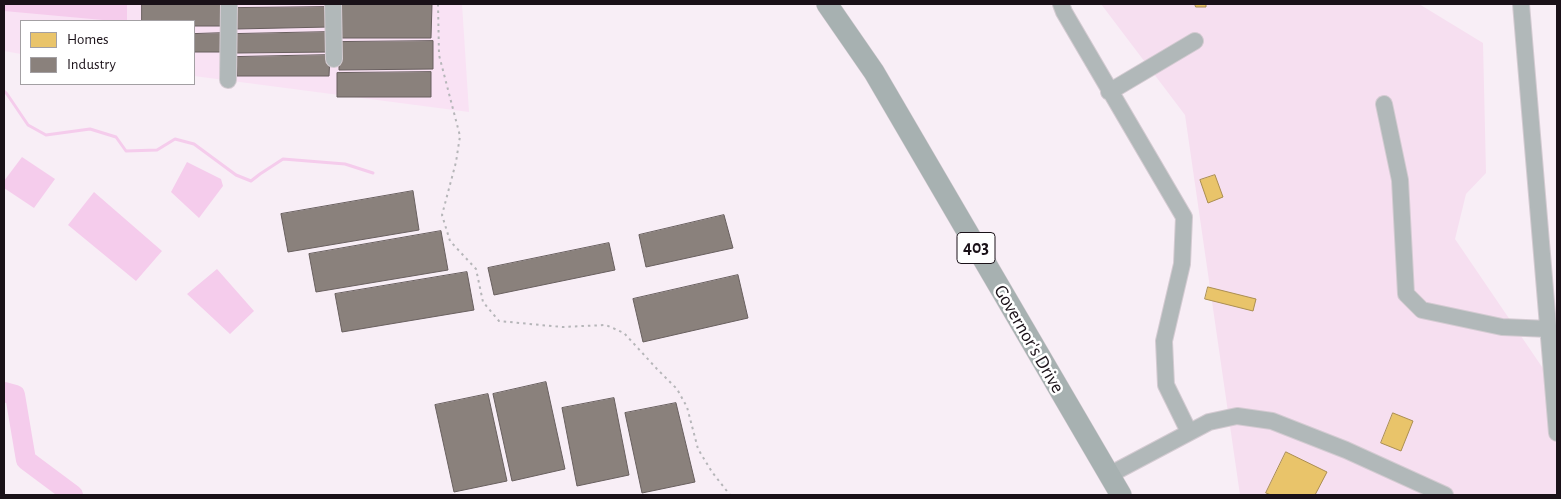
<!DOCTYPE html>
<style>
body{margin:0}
#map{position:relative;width:1561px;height:499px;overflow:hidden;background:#f8eef6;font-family:"Alegreya Sans",sans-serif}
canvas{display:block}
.frame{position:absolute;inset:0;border:5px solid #1a1118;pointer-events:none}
.legend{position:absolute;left:20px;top:20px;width:175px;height:65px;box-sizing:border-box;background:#fff;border:1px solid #a3a0a3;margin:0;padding:6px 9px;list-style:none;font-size:15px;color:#1a1118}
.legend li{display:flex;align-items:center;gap:10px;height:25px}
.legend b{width:25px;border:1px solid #a3a0a3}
</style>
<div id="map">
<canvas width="1561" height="499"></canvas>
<div class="frame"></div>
<ul class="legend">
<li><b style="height:14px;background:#e9c46a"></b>Homes</li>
<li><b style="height:14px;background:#8a817c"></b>Industry</li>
</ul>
</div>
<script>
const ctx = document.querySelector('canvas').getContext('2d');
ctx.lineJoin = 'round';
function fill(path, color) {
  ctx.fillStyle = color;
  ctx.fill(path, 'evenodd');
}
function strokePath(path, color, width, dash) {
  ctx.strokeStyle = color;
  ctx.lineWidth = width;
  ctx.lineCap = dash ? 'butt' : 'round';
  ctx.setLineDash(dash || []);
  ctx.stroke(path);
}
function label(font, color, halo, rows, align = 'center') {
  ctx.font = font + ' "Alegreya Sans",sans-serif';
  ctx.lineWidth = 5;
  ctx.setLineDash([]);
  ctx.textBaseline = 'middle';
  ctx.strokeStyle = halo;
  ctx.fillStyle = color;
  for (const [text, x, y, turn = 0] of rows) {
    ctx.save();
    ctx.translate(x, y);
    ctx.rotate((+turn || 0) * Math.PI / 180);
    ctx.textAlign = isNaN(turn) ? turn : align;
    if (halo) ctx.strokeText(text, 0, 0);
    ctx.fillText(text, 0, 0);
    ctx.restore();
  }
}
fill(new Path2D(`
 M4 4H462L469 112 194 76V21H21V54L4 51Z`), '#f9e2f4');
fill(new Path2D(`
 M1101 4H1419L1483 43 1486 173 1466 194 1455 239 1557 389V495H1240L1185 115Z`), '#f6dff0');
fill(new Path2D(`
 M4 4H127V21H114L4 11Z
 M22 157 55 179 34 208 4 188V181Z
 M187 162 221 179 223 186 199 218 171 192Z
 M94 192 162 251 136 281 68 225Z
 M217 269 254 311 230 334 187 294Z`), '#f5ccec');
const homes = new Path2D(`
 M1195 4H1206V7H1196Z
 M1215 175 1223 197 1208 203 1200 180Z
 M1208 287 1256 299 1253 311 1205 299Z
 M1393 413 1413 421 1401 451 1381 443Z
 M1286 452 1327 472 1315 495H1271L1266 493Z`);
fill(homes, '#e9c46a');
strokePath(homes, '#ab8e51', 1);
const industry = new Path2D(`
 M142 4H225L226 26H194V21H142Z
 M338 4H432L431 38H338Z
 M329 7V27L236 29V8Z
 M329 32 330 52 236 53 235 34Z
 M225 33V52H194V34Z
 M433 41V69L339 70V42Z
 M330 55 329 76H237L236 57Z
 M431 72V97H337V73Z
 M413 191 419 230 288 252 281 214Z
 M724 215 733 248 646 267 639 235Z
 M441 231 448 270 316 292 309 254Z
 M609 243 615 270 494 295 488 268Z
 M467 272 474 310 342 332 335 294Z
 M738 275 748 318 643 342 633 299Z
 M546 382 565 469 512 481 493 394Z
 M488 394 507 481 454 492 435 405Z
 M614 398 629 475 577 486 562 408Z
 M676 403 695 482 642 493 625 413Z`);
fill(industry, '#8a817c');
strokePath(industry, '#685f5e', 1);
strokePath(new Path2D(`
 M4 91 7 94 28 125 46 135 90 129 116 137 126 151 157 150 175 139 194 144 236 175 251 181 260 174 283 159 345 164 373 173`), '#f5ccec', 3);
strokePath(new Path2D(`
 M4 392 15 395 26 460 73 495`), '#f5ccec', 20);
const minor = new Path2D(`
 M333 4 334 59
 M1061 4 1064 12 1184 217 1182 264 1164 341 1166 385 1189 432
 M1521 4 1557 433
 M228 80 229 4
 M1109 92 1195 41
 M1384 104 1400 180 1406 294 1422 310 1502 327 1549 329
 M1109 475 1209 422 1237 416 1272 421 1346 450 1445 495`);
const major = new Path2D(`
 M827 4 874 72 1121 495`);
strokePath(minor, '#d4cbd2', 18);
strokePath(major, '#d4cbd2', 22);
strokePath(new Path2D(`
 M438 4 439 55 460 136 456 162 442 215 450 241 476 269 483 302 499 321 562 327 606 325 624 333 657 369 677 389 687 407 698 449 712 472 730 495`), '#b6b6b9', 2, [2.5, 4]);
strokePath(minor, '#b1b8b9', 16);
strokePath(major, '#a7b1b1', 21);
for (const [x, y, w] of [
 [976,248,38]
]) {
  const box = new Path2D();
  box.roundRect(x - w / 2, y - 15.5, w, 31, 4);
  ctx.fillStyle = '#fff';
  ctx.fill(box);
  strokePath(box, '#1a1118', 1);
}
label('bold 18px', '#1a1118', null, [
 ["403",976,248]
]);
label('19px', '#1a1118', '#fff', [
 ["Governor's Drive",1029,339,60]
]);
</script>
